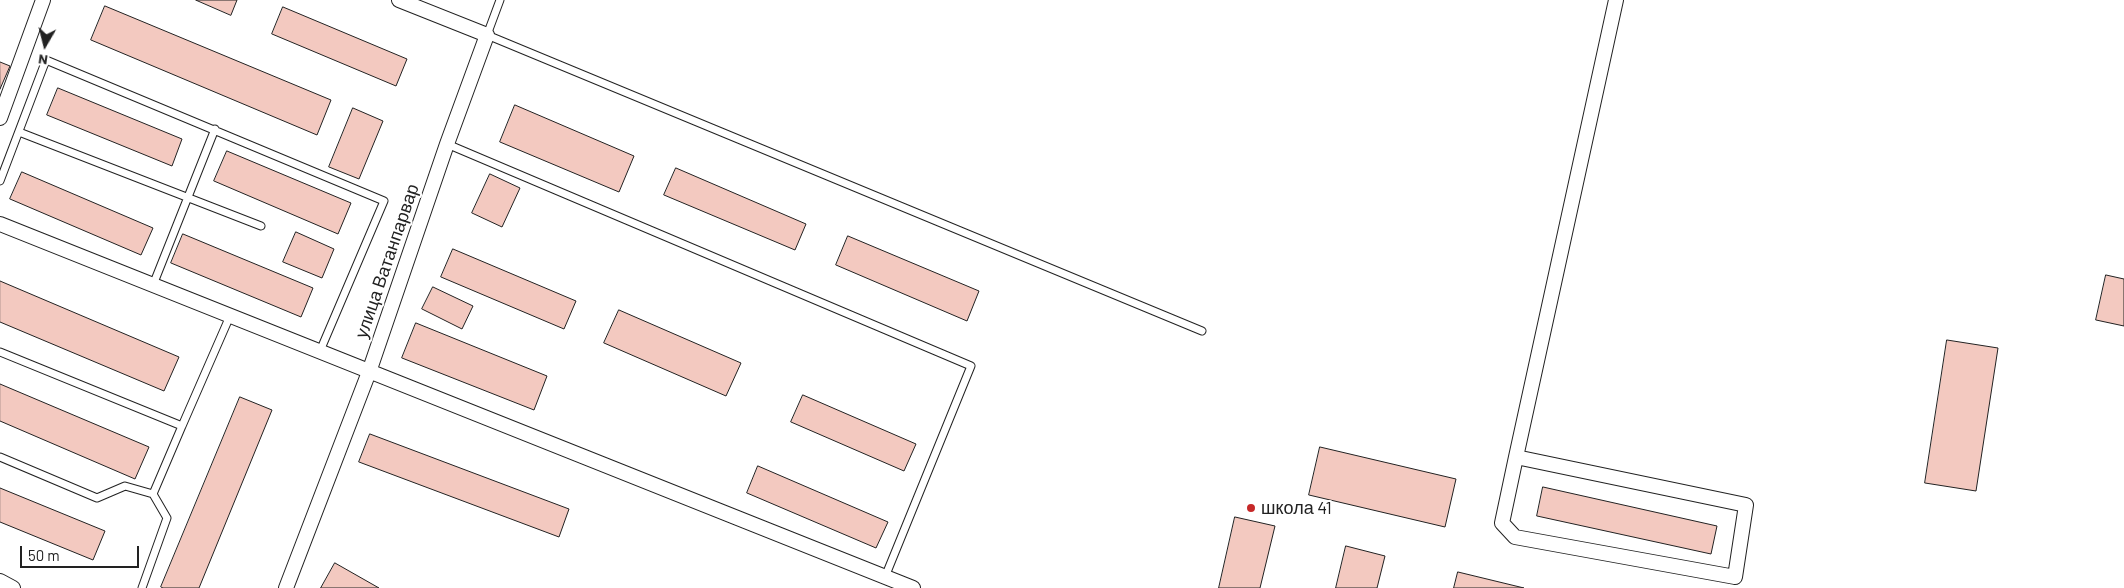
<!DOCTYPE html>
<meta charset="utf-8">
<style>
body{margin:0}
#map{position:relative;width:2124px;height:588px;overflow:hidden;background:#fff;font-family:Barlow,sans-serif}
canvas{display:block}
.north{position:absolute;left:20px;top:20px;width:50px;height:50px;-webkit-text-stroke:4px #fff;paint-order:stroke;rotate:188deg;font-size:14px;font-weight:700;line-height:20px;text-align:center;color:#222}
.north::after{content:'';display:block;margin:auto;width:18px;height:22px;background:#222;clip-path:polygon(50% 0,100% 100%,50% 72%,0 100%)}
.scale{position:absolute;left:20px;top:546px;width:119px;height:22px;box-sizing:border-box;border:2px solid #222;border-top:0;padding-left:6px;font-size:15px;line-height:18px;white-space:nowrap;color:#222;-webkit-text-stroke:4px #fff;paint-order:stroke}
</style>
<div id="map">
<canvas width="2124" height="588"></canvas>
<div class="north">N</div>
<div class="scale">50 m</div>
</div>
<script>
const ctx = document.querySelector('canvas').getContext('2d');
ctx.lineJoin = 'round';
function fill(path, color) {
  ctx.fillStyle = color;
  ctx.fill(path, 'evenodd');
}
function strokePath(path, color, width, dash) {
  ctx.strokeStyle = color;
  ctx.lineWidth = width;
  ctx.lineCap = dash ? 'butt' : 'round';
  ctx.setLineDash(dash || []);
  ctx.stroke(path);
}
function label(font, color, halo, rows, align = 'center') {
  ctx.font = font + ' Barlow,sans-serif';
  ctx.lineWidth = 4;
  ctx.setLineDash([]);
  ctx.textBaseline = 'middle';
  ctx.strokeStyle = halo;
  ctx.fillStyle = color;
  for (const [text, x, y, turn = 0] of rows) {
    ctx.save();
    ctx.translate(x, y);
    ctx.rotate((+turn || 0) * Math.PI / 180);
    ctx.textAlign = isNaN(turn) ? turn : align;
    if (halo) ctx.strokeText(text, 0, 0);
    ctx.fillText(text, 0, 0);
    ctx.restore();
  }
}
const building = new Path2D(`
 M196 0H237L231 15Z
 M105 6 331 100 317 135 91 40Z
 M283 7 407 59 396 86 272 34Z
 M0 62 10 66 0 89Z
 M58 88 182 139 172 166 47 115Z
 M515 105 634 156 619 192 500 142Z
 M353 108 383 121 359 179 329 167Z
 M227 151 351 203 338 234 214 181Z
 M676 168 806 224 795 250 664 195Z
 M22 172 153 228 141 255 10 199Z
 M490 174 520 188 502 227 472 213Z
 M296 232 334 249 322 278 283 262Z
 M183 234 313 288 301 317 171 263Z
 M848 236 979 291 967 321 836 265Z
 M453 249 576 301 564 329 441 277Z
 M2106 275 2124 279V326L2096 320Z
 M0 281 179 357 164 391 0 322Z
 M433 287 473 306 462 329 422 309Z
 M619 310 741 363 726 396 604 343Z
 M416 323 547 376 534 410 402 358Z
 M1947 340 1998 348 1976 491 1925 483Z
 M0 384 149 447 135 479 0 421Z
 M803 395 916 444 904 471 791 422Z
 M240 397 272 410 199 588H163L161 587Z
 M370 434 569 509 559 537 359 462Z
 M1320 447 1456 479 1445 527 1309 495Z
 M758 466 888 522 876 548 747 493Z
 M1543 487 1717 526 1711 554 1537 516Z
 M0 488 105 531 93 560 0 522Z
 M1235 517 1275 526 1260 588H1219Z
 M1346 546 1385 556 1377 588H1336Z
 M335 563 379 588H321Z
 M1458 572 1524 588H1454Z`);
fill(building, '#f3c9c0');
strokePath(building, '#222', 1);
const service = new Path2D(`
 M500 0 487 35 1202 331
 M19 132 261 226
 M447 144 971 366 885 577
 M0 181 46 60 384 201 320 351
 M153 285 215 129
 M0 352 182 426 230 316
 M0 457 97 498 125 486 153 494 182 426
 M142 588 167 518 153 494`);
const minor = new Path2D(`
 M0 118 43 0
 M0 224 913 588
 M1516 457 1746 505 1735 577 1515 537 1502 523 1516 457 1616 0
 M0 581 13 588
 M286 588 369 372 447 144 487 35 399 0`);
strokePath(service, '#222', 9);
strokePath(minor, '#222', 16);
strokePath(service, '#fff', 7);
strokePath(minor, '#fff', 14);
for (const [x, y, r, color] of [
 [1251,508,5,"#c62828"]
]) {
  const dot = new Path2D();
  dot.arc(x, y, r, 0, 2 * Math.PI);
  ctx.fillStyle = color;
  ctx.fill(dot);
  strokePath(dot, '#fff', 2);
}
label('18px', '#222', '#fff', [
 ["улица Ватанпарвар",387,261,-71]
]);
label('18px', '#222', '#fff', [
 ["школа 41",1261,508]
], 'left');
</script>
